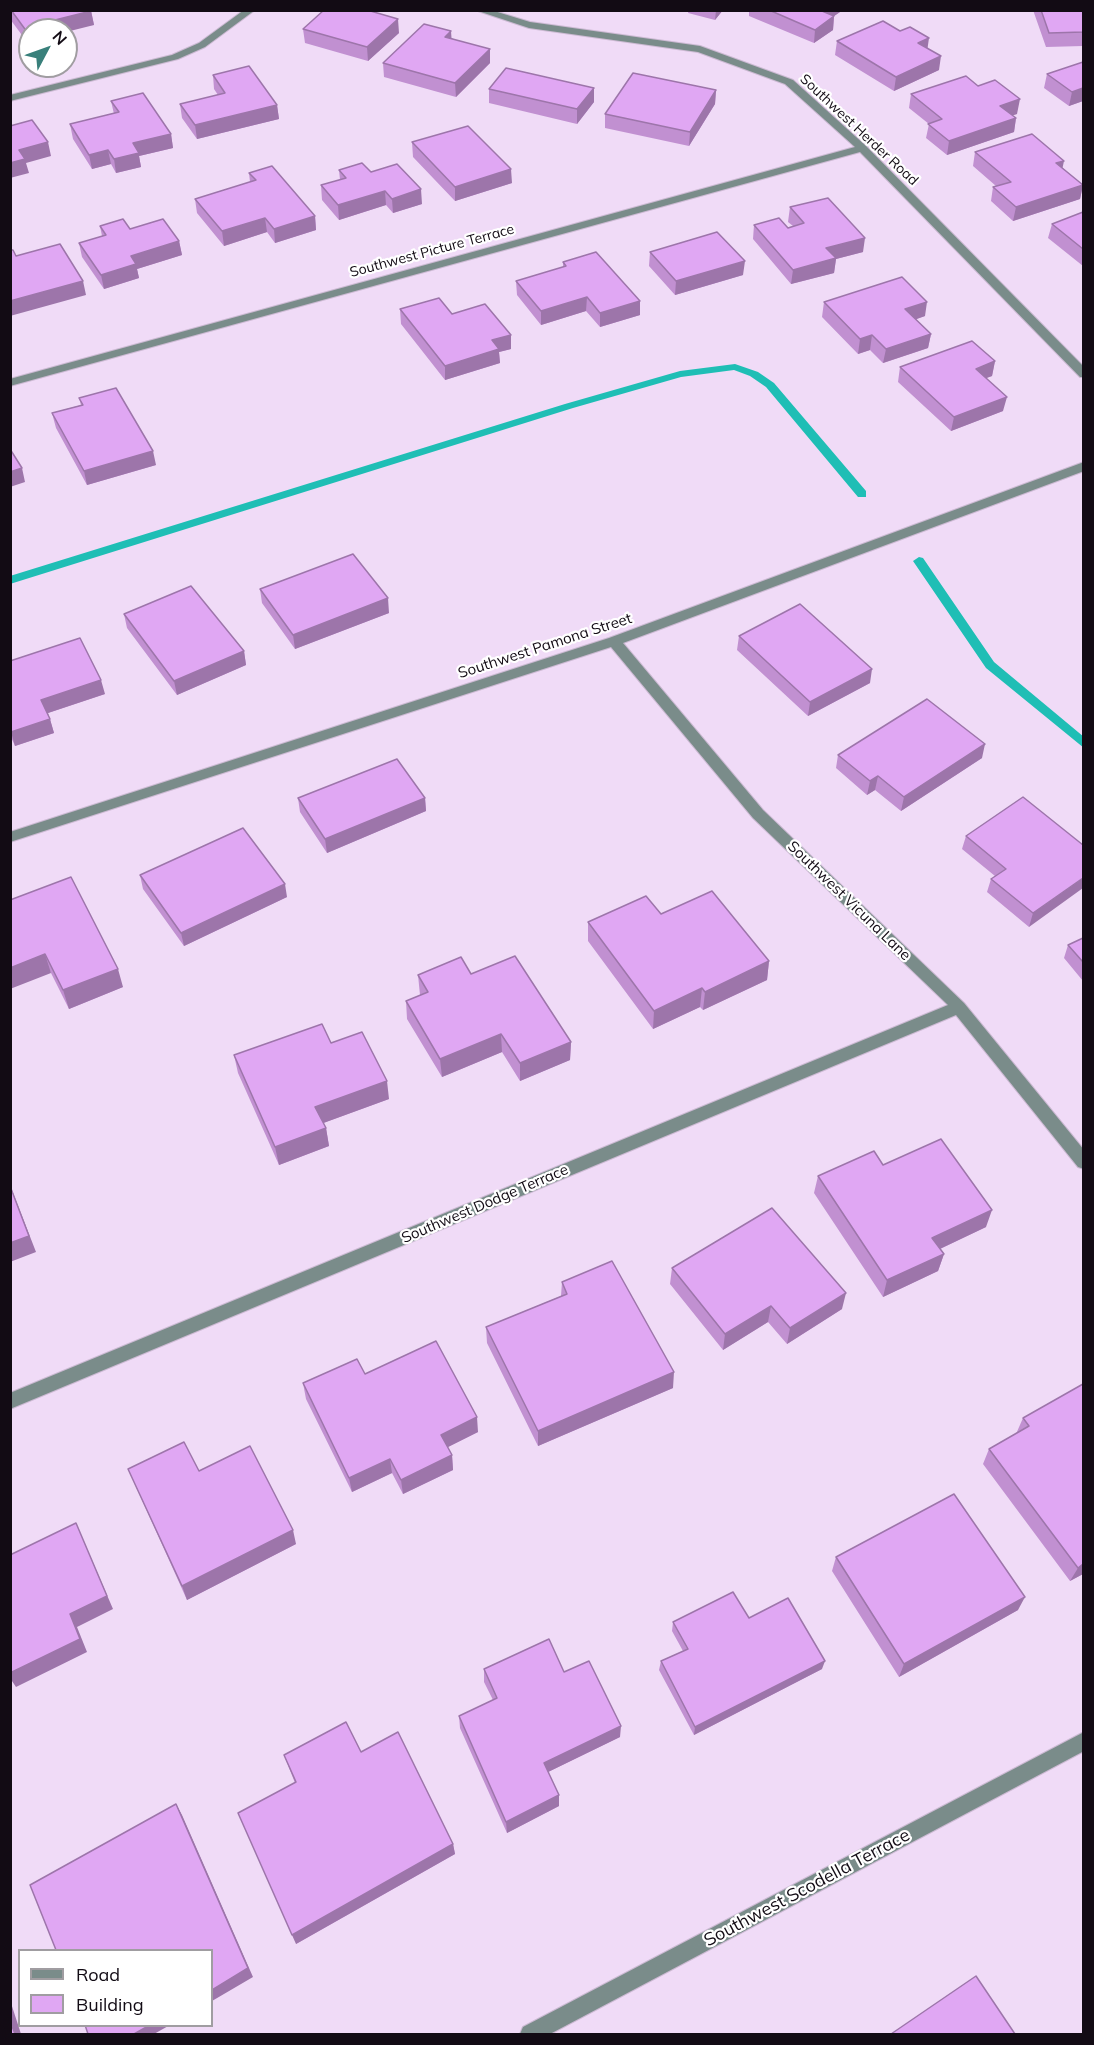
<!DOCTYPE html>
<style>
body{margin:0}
#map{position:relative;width:1094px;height:2045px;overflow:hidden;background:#f0dbf7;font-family:Mulish,sans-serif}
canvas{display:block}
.frame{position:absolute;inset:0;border:12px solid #120b14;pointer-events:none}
.legend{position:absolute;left:18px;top:1949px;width:195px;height:78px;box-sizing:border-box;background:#fff;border:2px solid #a09da1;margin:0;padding:8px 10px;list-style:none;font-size:18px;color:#120b14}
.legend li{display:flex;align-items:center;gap:12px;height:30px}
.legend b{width:30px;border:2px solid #a09da1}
.north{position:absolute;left:18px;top:18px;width:60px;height:60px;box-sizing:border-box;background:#fff;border:2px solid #a09da1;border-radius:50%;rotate:49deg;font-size:16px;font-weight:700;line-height:24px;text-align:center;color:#120b14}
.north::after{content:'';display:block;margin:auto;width:21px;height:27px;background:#39807b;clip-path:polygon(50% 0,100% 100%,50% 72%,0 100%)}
</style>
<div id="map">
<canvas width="1094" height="2045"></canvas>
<div class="frame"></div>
<ul class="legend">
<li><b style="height:8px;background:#7a8c8a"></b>Road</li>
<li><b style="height:16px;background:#e0a7f3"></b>Building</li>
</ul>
<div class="north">N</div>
</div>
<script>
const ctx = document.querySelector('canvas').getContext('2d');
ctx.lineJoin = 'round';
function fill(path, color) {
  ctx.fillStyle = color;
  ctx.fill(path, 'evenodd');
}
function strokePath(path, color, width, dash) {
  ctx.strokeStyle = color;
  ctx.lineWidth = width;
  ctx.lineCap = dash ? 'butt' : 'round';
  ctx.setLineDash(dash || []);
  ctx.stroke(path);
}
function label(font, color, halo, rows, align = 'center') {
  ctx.font = font + ' Mulish,sans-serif';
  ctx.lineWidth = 4.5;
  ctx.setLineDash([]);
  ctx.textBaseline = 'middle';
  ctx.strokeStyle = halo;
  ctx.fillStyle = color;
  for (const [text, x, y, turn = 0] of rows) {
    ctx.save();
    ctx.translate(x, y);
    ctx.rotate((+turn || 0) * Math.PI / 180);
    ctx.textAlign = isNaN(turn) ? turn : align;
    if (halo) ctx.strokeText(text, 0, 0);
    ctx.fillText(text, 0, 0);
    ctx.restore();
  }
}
fill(new Path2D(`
 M735 364 758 372 774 383 866 491V497H858L766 387 750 376 734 370 681 377 573 408 10 584V576L565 404 680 371Z
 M919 557 923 558 994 662 1084 737V748L986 668 913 561Z`), '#1fbeb5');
const street = new Path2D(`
 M244 10H255L205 47 178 59 10 101V95L172 55 199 43Z
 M475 10H491L530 22 700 46 793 80 866 146 1084 367V377H1080L860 152 10 386V379L855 147 785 84 698 52 529 28Z
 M1084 462V471L623 643 763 810 964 1003 1084 1150V1169L1078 1167 956 1015 10 1409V1393L948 1005 753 818 611 647 10 842V832L609 638Z
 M1084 1732V1751L550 2034H520L523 2027Z`);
strokePath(street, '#ccbad3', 2);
fill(street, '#7a8c8a');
fill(new Path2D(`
 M10 10H91L94 25 30 30V46L10 19Z
 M689 10H723L715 20 688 13Z
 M749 10H840V12L834 16 833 30 814 43 749 16Z
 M1033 10H1083V46L1046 47Z
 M303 29 399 33 368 61 305 43Z
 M452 38 490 63 456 97 384 77 383 63Z
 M837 41 927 49 939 70 894 91 835 55Z
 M1083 62V101L1069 106 1044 88 1047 74Z
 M213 75 277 105 279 119 197 139 182 118 180 104 218 95 214 89Z
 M978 86 1017 114 1012 115 1016 118 1014 132 947 155 926 138 929 124 909 108 911 94Z
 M594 88V102L577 124 489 103V89Z
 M716 90 715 104 689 146 605 128V114Z
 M111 101 171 134 173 148 139 156 141 167 116 173 111 164 92 169 73 139 70 124 114 114Z
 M412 142 512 183 455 201 413 157Z
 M975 152 1063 168 1083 185 1080 199 1013 221 991 201 993 187 996 186 973 166Z
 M339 170 371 172 422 204 393 213 386 205 339 220 322 200 321 185 340 180Z
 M249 173 315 216 316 230 275 243 267 232 224 246 197 213 195 199 250 182Z
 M790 207 863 252 836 259 834 273 791 284 753 239 754 225 788 228 793 226 788 222Z
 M1083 212V266L1048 238 1052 224Z
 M100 226 130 229 179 241 182 255 137 269 139 278 104 289 82 257 79 243 102 236Z
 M650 252 743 275 675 295 649 266Z
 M563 262 640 301V315L600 327 586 311 541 325 517 295 516 281 563 267Z
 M824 302 925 316 916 319 931 334 928 348 883 363 870 350 858 354 822 317Z
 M400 309 452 314 511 349 499 352 500 363 445 380 401 324Z
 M995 361 992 376 986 378 1003 411 951 431 898 382 900 367Z
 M79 398 156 465 87 485 56 428 52 413 81 405Z
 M260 589 389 613 295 649 262 603Z
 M124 614 244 651 246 665 177 695 127 628Z
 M739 636 870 683 808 716 737 650Z
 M10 661 105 694 48 713 54 733 15 746 10 735Z
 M838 755 982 758 901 811 875 790 867 795 836 768Z
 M298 798H425L426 811 327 853 300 812Z
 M966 836 1083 845 1029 927 987 892 991 879 995 876 962 849Z
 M140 875 287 897 184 946 143 889Z
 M10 900 123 987 69 1009 51 973Z
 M661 914 769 961 767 980 703 1010 700 1007 653 1029 588 941V922Z
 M1083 938V981L1064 958 1068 945Z
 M471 974 571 1042 570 1060 520 1081 502 1052 442 1077 407 1019 406 1001 420 995 418 975Z
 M331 1043 389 1099 323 1123 326 1128 329 1146 279 1165 238 1073 234 1055Z
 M883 1165 986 1227 940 1249 944 1254 938 1271 883 1297 814 1193 818 1176Z
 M672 1268 842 1309 787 1344 768 1322 723 1350 670 1284Z
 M562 1282 673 1388 538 1446 487 1343 486 1327 561 1296Z
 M365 1374 478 1432 448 1447 452 1455 453 1470 403 1494 392 1473 352 1492 306 1399 303 1383Z
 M1083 1384V1574L1070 1581 983 1464 989 1449 1016 1434 1023 1418Z
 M128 1469 199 1471 296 1544 187 1600Z
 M836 1557 1018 1610 899 1677 832 1571Z
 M749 1618 822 1669 694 1735 659 1670 661 1661 683 1651 672 1631 673 1622Z
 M484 1669 564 1672 620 1737 548 1772 559 1795V1806L507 1833 460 1728 459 1716 493 1700 484 1682Z
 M361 1752 453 1844 455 1854 296 1944 295 1783 284 1755Z`), '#c190d1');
fill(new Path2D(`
 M716 10H723L715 20Z
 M823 10H840V12L821 25Z
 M91 11 94 25 66 32V30H53L51 21Z
 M834 16 833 30 814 43 815 30Z
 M398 19 399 33 368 61 367 47Z
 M451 31 452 45 445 37Z
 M929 38 927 52 918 43Z
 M490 49V63L456 97 455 83Z
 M941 56 939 70 894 91 896 77Z
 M594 88V102L577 124V109Z
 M1083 88V101L1069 106 1072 92Z
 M716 90 715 104 689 146 690 132Z
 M1020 99 1017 114 998 120 1000 106Z
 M277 105 279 119 197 139 195 125Z
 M1016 118 1014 132 947 155 949 141Z
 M171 134 173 148 139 156 141 167 116 173 114 159 133 143Z
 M48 142 51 156 26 163 29 173 10 178V163L19 150Z
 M108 150 111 164 92 169 89 155Z
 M1064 161 1061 175 1056 163Z
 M511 169 512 183 455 201V187Z
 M1083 185 1080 199 1013 221 1016 207Z
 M421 189 422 204 393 213 392 199Z
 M385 191 386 205 339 220 338 205Z
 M315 216 316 230 275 243 274 229Z
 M265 218 267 232 224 246 222 231Z
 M865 238 863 252 836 259 834 273 791 284 793 270 826 248Z
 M179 241 182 255 137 269 139 278 104 289 101 275 131 256Z
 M745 261 743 275 675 295 676 281Z
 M83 281 86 295 10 316V301Z
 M587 297 586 311 541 325V311Z
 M640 301V315L600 327V313Z
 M927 302 925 316 903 324 905 309Z
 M931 334 928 348 883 363 886 349Z
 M511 335V349L499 352 500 363 445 380V366L492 340Z
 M872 335 870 350 858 354 860 339Z
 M995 361 992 376 973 383 976 369Z
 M1007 397 1003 411 951 431 954 417Z
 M153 451 156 465 87 485 84 471Z
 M22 468 25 482 10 487V472Z
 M388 598 389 613 295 649 293 635Z
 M244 651 246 665 177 695 174 681Z
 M872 669 870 683 808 716 810 702Z
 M101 680 105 694 45 714 41 700Z
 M50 719 54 733 15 746 11 732Z
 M985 744 982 758 901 811 904 797Z
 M878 776 875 790 867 795 870 781Z
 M425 798 426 811 327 853 325 839Z
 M1083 878V888L1029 927 1033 913Z
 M285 884 287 897 184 946 181 933Z
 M45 954 51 973 10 989V968Z
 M769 961 767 980 703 1010 705 992Z
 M118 969 123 987 69 1009 63 990Z
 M702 988 700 1007 653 1029 654 1011Z
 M501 1034 502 1052 442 1077 440 1059Z
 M571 1042 570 1060 520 1081V1063Z
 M387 1081 389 1099 318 1125 315 1107Z
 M326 1128 329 1146 279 1165 275 1147Z
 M10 1185 36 1252 10 1262Z
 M992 1210 986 1227 927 1255 932 1238Z
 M944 1254 938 1271 883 1297 887 1280Z
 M846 1293 842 1309 787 1344 790 1328Z
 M771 1306 768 1322 723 1350 725 1334Z
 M674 1372 673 1388 538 1446V1431Z
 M477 1417 478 1432 442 1450 441 1435Z
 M452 1455 453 1470 403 1494 401 1480Z
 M390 1459 392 1473 352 1492 349 1478Z
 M76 1523 113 1609 77 1627 87 1652 16 1687 10 1678V1673Z
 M293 1530 296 1544 187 1600 182 1586Z
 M1083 1564V1574L1070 1581 1078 1568Z
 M1025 1597 1018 1610 899 1677 904 1664Z
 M825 1661 822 1669 694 1735 695 1727Z
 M621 1726 620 1737 544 1774V1763Z
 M559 1795V1806L507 1833 506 1822Z
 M176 1804 182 1815 253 1977 212 2001V1990Z
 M453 1844 455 1854 296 1944 292 1935Z
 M10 2000 21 2034H15L10 2021Z
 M150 2025H170L154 2034H134Z`), '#9d75aa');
const building = new Path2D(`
 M11 10H91V11L51 21 57 30H30V36Z
 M324 10H367L398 19 367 47 303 29Z
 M769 10H823L822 11 834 16 815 30Z
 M1041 10H1083V32L1049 33Z
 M883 21 900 31 910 27 929 38 918 43 941 56 896 77 837 41Z
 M424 24 451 31 445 37 490 49 455 83 383 63Z
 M1083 62V88L1072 92 1047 74Z
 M249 66 277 105 195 125 180 104 225 93 213 75Z
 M506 68 594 88 577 109 489 89Z
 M633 73 716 90 690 132 605 114Z
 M966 76 978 86 995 80 1020 99 1000 106 1016 118 949 141 928 124 942 119 911 94Z
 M143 93 171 134 133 143 139 153 114 159 108 150 89 155 70 124 119 112 111 101Z
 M32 120 48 142 19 150 25 159 10 163V126Z
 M468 126 511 169 455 187 412 142Z
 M1032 134 1064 161 1056 163 1083 185 1016 207 993 187 1011 182 975 152Z
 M362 163 371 172 397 164 421 189 392 199 385 191 338 205 321 185 346 178 339 170Z
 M272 166 315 216 274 229 265 218 222 231 195 199 256 180 249 173Z
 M828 198 865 238 826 248 836 258 793 270 754 225 779 218 788 228 804 223 790 207Z
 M1083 212V249L1052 224Z
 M123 219 130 229 163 219 179 241 131 256 136 264 101 275 79 243 106 235 100 226Z
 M717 232 745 261 676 281 650 252Z
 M60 244 83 281 10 301V250H13L16 256Z
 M596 252 640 301 600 313 587 297 541 311 516 281 566 266 563 262Z
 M902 277 927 302 905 309 931 334 886 349 872 335 860 339 824 302Z
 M439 298 452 314 485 304 511 335 492 340 499 349 445 366 400 309Z
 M972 341 995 361 976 369 1007 397 954 417 900 367Z
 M116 388 153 451 84 471 52 413 83 405 79 398Z
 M10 449 22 468 10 472Z
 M353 554 388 598 293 635 260 589Z
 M191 586 244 651 174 681 124 614Z
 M800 604 872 669 810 702 739 636Z
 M80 638 101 680 41 700 50 719 11 732 10 661Z
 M927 699 985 744 904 797 878 776 870 781 838 755Z
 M397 759 425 798 325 839 298 798Z
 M1023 797 1083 845V878L1033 913 991 879 1006 869 966 836Z
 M243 828 285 884 181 933 140 875Z
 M71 877 118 969 63 990 45 954 10 968V900Z
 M712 891 769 961 705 992 702 988 654 1011 588 922 646 896 661 914Z
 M1083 938V962L1068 945Z
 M515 956 571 1042 520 1063 501 1034 440 1059 406 1001 428 992 418 975 461 957 471 974Z
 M322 1024 331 1043 362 1032 387 1081 315 1107 326 1128 275 1147 234 1055Z
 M941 1139 992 1210 932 1238 944 1254 887 1280 818 1176 874 1151 883 1165Z
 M10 1186 29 1236 10 1243Z
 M772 1208 846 1293 790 1328 771 1306 725 1334 672 1268Z
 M612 1261 674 1372 538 1431 486 1327 567 1294 562 1282Z
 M436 1341 477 1417 441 1435 452 1455 401 1480 390 1459 349 1478 303 1383 357 1359 365 1374Z
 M1083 1384V1564L1078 1568 989 1449 1029 1426 1023 1418Z
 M184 1442 199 1471 250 1446 293 1530 182 1586 128 1469Z
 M954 1494 1025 1597 904 1664 836 1557Z
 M76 1523 107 1596 70 1614 80 1639 10 1673V1555Z
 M733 1592 749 1618 788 1598 825 1661 695 1727 661 1661 688 1649 673 1622Z
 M549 1639 564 1672 589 1661 621 1726 544 1763 559 1795 506 1822 459 1716 497 1698 484 1669Z
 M346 1722 361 1752 398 1732 453 1844 292 1935 238 1813 296 1782 284 1755Z
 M176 1804 248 1968 212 1990V1950H56L30 1885Z
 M976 1976 1015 2034H891Z
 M10 2021 15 2034H10Z
 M85 2025H150L134 2034H88Z`);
fill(building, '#e0a7f3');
strokePath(building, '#9d75aa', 1.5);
label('14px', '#120b14', '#fff', [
 ["Southwest Herder Road",859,130,43],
 ["Southwest Picture Terrace",432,251,-15]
]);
label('15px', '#120b14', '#fff', [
 ["Southwest Pamona Street",545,646,-18],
 ["Southwest Vicuna Lane",849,901,44],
 ["Southwest Dodge Terrace",485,1204,-23]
]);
label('18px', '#120b14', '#fff', [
 ["Southwest Scodella Terrace",807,1888,-28]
]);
</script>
